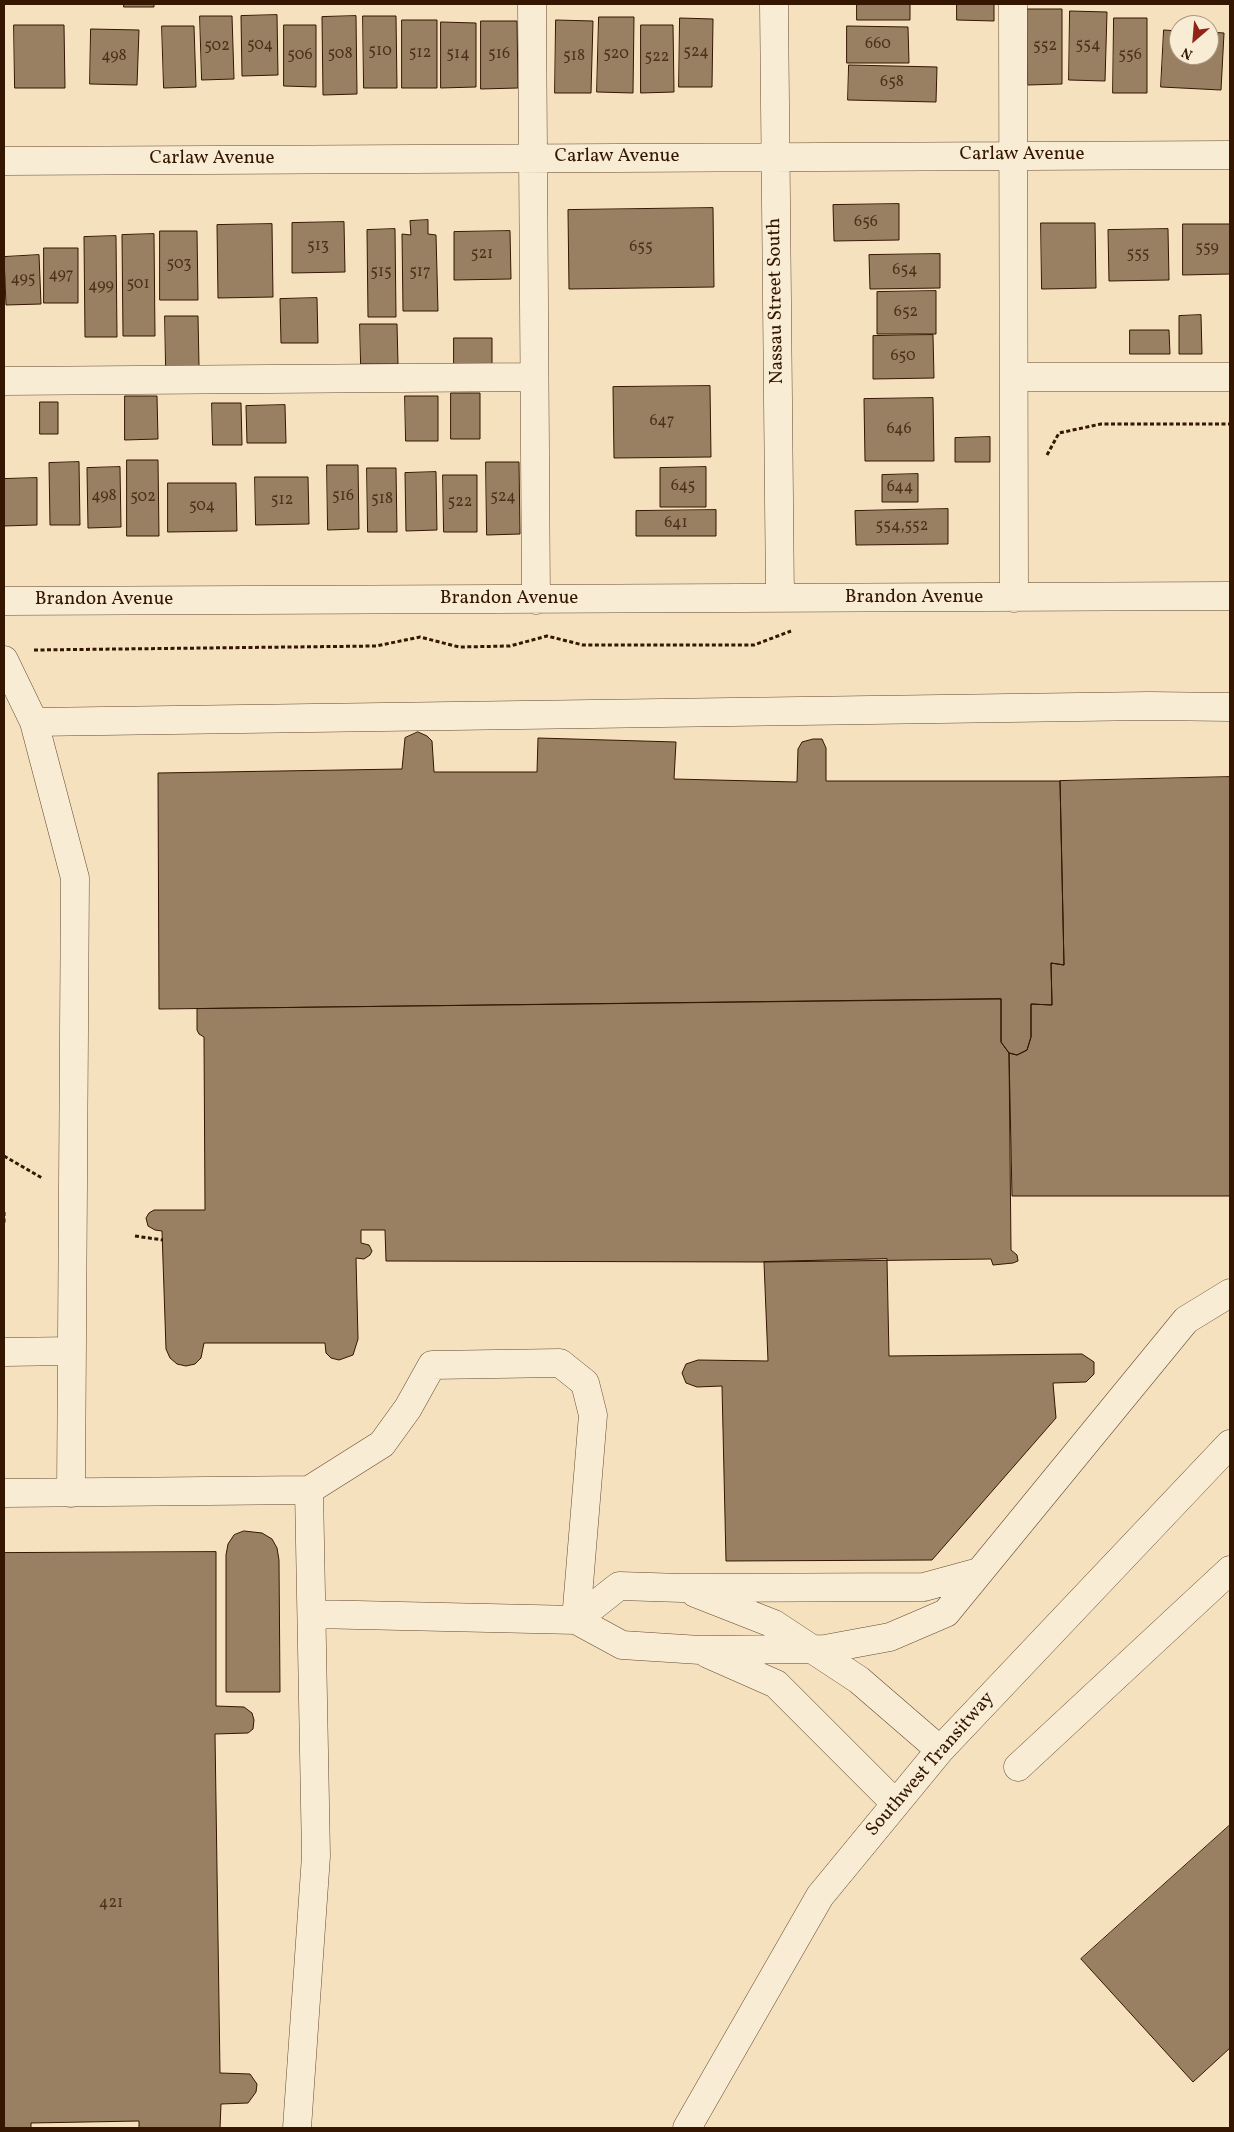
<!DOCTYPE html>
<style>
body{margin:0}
#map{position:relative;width:1234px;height:2132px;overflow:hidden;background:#f5e1be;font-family:Vollkorn,serif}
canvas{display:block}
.frame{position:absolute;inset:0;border:5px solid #351601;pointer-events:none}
.north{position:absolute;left:1169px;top:15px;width:50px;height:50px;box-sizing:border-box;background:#f8ecd5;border:1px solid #aa9680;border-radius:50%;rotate:207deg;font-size:14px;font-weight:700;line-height:20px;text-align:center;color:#351601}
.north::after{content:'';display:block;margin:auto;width:18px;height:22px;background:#8f2418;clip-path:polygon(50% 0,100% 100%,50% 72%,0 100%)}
</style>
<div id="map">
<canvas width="1234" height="2132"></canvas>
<div class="frame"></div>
<div class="north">N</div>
</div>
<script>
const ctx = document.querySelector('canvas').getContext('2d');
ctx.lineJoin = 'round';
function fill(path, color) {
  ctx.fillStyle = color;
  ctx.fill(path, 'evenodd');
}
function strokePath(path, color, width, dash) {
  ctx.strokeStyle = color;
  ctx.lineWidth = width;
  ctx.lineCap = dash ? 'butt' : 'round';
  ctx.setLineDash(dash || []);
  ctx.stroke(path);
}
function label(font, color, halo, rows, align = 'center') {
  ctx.font = font + ' Vollkorn,serif';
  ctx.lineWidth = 4;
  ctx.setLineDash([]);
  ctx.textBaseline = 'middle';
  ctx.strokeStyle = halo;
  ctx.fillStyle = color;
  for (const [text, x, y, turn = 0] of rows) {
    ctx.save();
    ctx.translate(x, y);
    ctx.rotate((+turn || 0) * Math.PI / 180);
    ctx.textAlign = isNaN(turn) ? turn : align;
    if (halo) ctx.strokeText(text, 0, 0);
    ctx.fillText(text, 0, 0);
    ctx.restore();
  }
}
const building = new Path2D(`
 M124 4H154V7H124Z
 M857 4H910V20H857Z
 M957 4H994V21L957 20Z
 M1027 9H1062V84L1028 85Z
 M1070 11 1107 12 1105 81 1069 80Z
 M277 15 278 75 242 76 241 16Z
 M200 16H232L234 79 202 80Z
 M356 16 357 94 323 95 322 17Z
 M363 16H396L397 88H364Z
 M599 17H634L633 93 597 92Z
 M680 18 713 19 712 87H679Z
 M1114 18H1147V93H1113Z
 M402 20H437V88H402Z
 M556 20 593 21 591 93H555Z
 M481 21H517L518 88 481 89Z
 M441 22 476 23V87L441 88Z
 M14 25H64L65 88H15Z
 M284 25H316V87L284 86Z
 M641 25H673L674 92 641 93Z
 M162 26H194L196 87 164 88Z
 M847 26 908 27 909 63H847Z
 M91 29 139 30 137 85 90 84Z
 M1164 30 1179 31V55H1209V32L1224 33 1221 90 1161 87Z
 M849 65 937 67 936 102 848 100Z
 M899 204V240L834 241 833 205Z
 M713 208 714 287 569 289 568 210Z
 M428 220V234L436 235 438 311H403L402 234 411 235 410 221Z
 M344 222 345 272 292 273V223Z
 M1041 223H1095L1096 288 1042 289Z
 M272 224 273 297 218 298 217 225Z
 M1183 224H1230V274L1183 275Z
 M395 229 396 317H368L367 230Z
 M1168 229 1169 280 1109 281 1108 230Z
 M160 231H197L198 300H160Z
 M510 231 511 279 454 280V232Z
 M154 234 155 336H123L122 235Z
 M116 236 117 337H85L84 237Z
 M44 248H78V303H44Z
 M940 254V288L870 289 869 255Z
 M39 255 41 304 6 305 4 257Z
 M936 291V334H877V292Z
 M317 298 318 343H281L280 299Z
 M1201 315 1202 354H1179V316Z
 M165 316H198L199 366 166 367Z
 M360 324H397L398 364H361Z
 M1130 330H1169L1170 354H1130Z
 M933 335 934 378 873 379V336Z
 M454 338H492V365L454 364Z
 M710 386 711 457 614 458 613 387Z
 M451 393H480V439H451Z
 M125 396H157L158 439 125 440Z
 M405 396H438V441H406Z
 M933 398 934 461H865L864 399Z
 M40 402H58V434H40Z
 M212 403H241L242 445H213Z
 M285 405 286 443H247L246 406Z
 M990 437V462H955V438Z
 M127 460H158L159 536H127Z
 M79 462 80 525H50L49 463Z
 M486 462H519L520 534 487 535Z
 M327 465H358L359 529 328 530Z
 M120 467 121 527 88 528 87 468Z
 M706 467V507H660V468Z
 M367 468H396L397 532H368Z
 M436 472 437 530 406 531 405 473Z
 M918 474V502H882V475Z
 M443 475H477V532H444Z
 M255 477H308L309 524 256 525Z
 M37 478V525L4 526V479Z
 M168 483H236L237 531 168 532Z
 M948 509V544L856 545 855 511Z
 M716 510V536H636V511Z
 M418 732 427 736 432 741 434 772H537L538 738 676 742 674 779 797 782 798 749 802 742 813 739H822L826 748V781H1060L1064 965 1051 963 1052 1005 1031 1004V1037L1027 1050 1017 1055 1009 1053 1001 1042V999L159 1009 158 773 402 769 405 738Z
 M1230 777V1196H1012L1009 1053 1017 1055 1027 1050 1031 1037V1004L1052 1005 1051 963 1064 965 1060 781Z
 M1001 999V1042L1009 1053 1011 1250 1017 1255 1018 1261 1013 1263 993 1265 991 1259 764 1262 386 1261 385 1230H361V1243L369 1245 372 1251 370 1255 364 1259 356 1258 358 1339 353 1355 339 1360 331 1358 326 1353 325 1343H204L201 1358 195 1364 186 1366 177 1364 170 1358 166 1349 162 1231 155 1230 148 1226 146 1218 149 1213 154 1210H205L204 1037 199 1034 197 1030V1009Z
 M887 1259 889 1356 1082 1354 1094 1362V1374L1086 1382 1053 1383 1056 1418 932 1560 726 1561 722 1386 697 1387 686 1383 682 1373 686 1364 698 1360 768 1361 764 1262Z
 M244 1531 262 1533 272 1539 277 1548 279 1560 280 1692H226V1555L228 1544 234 1535Z
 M216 1552V1706L244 1707 252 1713 254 1720 253 1729 248 1733 215 1734 220 2073 250 2074 257 2084 256 2092 248 2103 221 2104 220 2128H139V2121L31 2123V2128H4V1553Z
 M1230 1825V2048L1193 2082 1081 1959Z`);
fill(building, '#998063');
strokePath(building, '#351601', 1);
const minor = new Path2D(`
 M532 4 536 600
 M774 4 780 598
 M1013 4 1014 598
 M4 161 1230 155
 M1014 377H1230
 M4 381 534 377
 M4 601 1230 596
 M4 660 34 722 75 878 71 1493
 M34 722 1149 706 1230 707
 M4 1352 72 1351
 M4 1493 309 1490 382 1444 408 1408 432 1365 560 1363 585 1383 593 1415 576 1620
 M695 1593 774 1624 859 1680 940 1750
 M313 1614 576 1620 622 1645 700 1650 825 1649 890 1637 946 1613 1186 1320 1230 1293
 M576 1620 619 1586 682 1588 924 1587 979 1572
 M708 1654 776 1684 895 1803
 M1018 1767 1230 1570
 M297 2128 316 1856 309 1490
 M687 2128 820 1896 940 1750 1230 1444`);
strokePath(minor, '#654930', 29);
strokePath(new Path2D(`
 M1047 455 1059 433 1101 424H1230
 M34 650 376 646 420 637 459 647 510 646 547 636 583 645H754L791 631
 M4 1156 42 1178
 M4 1212V1224
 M135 1236 163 1240`), '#351601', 3, [4, 2.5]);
strokePath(minor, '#f8ecd5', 28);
label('16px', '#4e301a', null, [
 ["660",878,45],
 ["504",260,46],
 ["554",1088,46],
 ["502",217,47],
 ["552",1045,47],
 ["510",380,52],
 ["524",696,53],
 ["512",420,54],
 ["508",340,55],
 ["514",458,55],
 ["516",499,55],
 ["520",616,55],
 ["506",300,56],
 ["556",1130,56],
 ["498",114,57],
 ["518",574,57],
 ["522",657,58],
 ["658",892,83],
 ["656",866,223],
 ["513",318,247],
 ["655",641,248],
 ["559",1207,249],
 ["521",482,255],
 ["555",1138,255],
 ["503",179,265],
 ["654",905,271],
 ["515",381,273],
 ["517",420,273],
 ["497",61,276],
 ["495",23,280],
 ["501",138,285],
 ["499",101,287],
 ["652",906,313],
 ["650",903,357],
 ["647",662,422],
 ["646",899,430],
 ["645",683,487],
 ["644",900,488],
 ["498",104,497],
 ["516",343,497],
 ["502",143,498],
 ["524",503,498],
 ["518",382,500],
 ["512",282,501],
 ["522",460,503],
 ["504",202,507],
 ["641",676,524],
 ["554,552",902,527],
 ["421",111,1904]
]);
label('19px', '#351601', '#f8ecd5', [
 ["Carlaw Avenue",1022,156],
 ["Carlaw Avenue",617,158],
 ["Carlaw Avenue",212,160],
 ["Nassau Street South",777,301,-91],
 ["Brandon Avenue",914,599],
 ["Brandon Avenue",509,600],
 ["Brandon Avenue",104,601],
 ["Southwest Transitway",931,1765,-49]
]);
</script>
